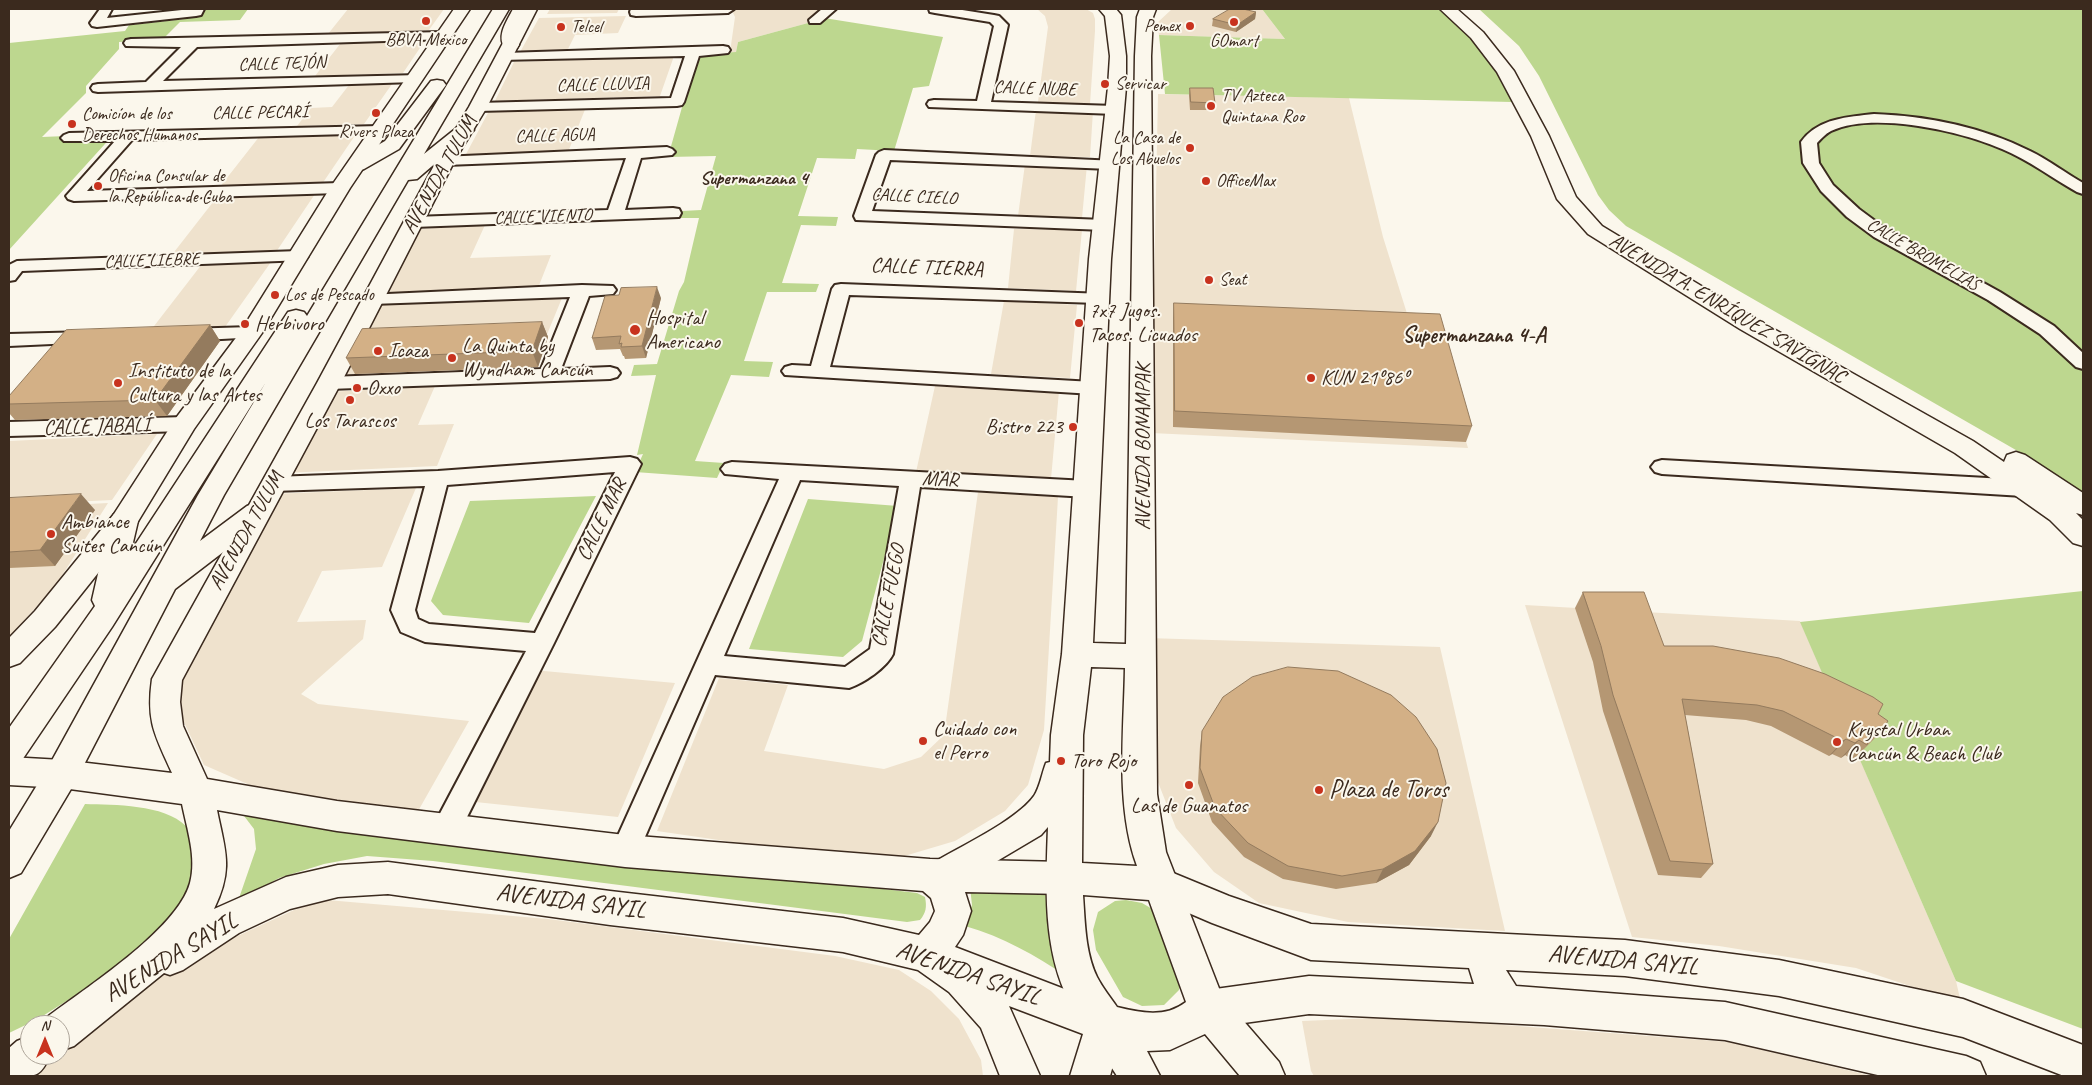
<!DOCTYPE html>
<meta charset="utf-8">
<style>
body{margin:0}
#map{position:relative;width:2092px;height:1085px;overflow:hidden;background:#fbf7ec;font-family:Caveat,sans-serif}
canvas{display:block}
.frame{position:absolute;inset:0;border:10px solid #3b2a1e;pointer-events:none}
.north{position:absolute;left:20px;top:1015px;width:50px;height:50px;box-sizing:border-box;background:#fbf7ec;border:1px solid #aea59a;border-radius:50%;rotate:0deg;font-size:14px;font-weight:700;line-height:20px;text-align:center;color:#3b2a1e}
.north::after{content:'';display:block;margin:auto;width:18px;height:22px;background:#c8321e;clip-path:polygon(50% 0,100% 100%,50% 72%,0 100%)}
</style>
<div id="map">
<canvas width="2092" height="1085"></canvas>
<div class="frame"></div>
<div class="north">N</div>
</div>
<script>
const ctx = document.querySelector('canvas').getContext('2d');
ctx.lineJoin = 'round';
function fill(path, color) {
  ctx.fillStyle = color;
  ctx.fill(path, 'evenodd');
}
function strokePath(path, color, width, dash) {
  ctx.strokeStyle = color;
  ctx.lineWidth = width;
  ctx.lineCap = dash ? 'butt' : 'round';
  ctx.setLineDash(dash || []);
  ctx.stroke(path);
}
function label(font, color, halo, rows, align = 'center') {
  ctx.font = font + ' Caveat,sans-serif';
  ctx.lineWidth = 4;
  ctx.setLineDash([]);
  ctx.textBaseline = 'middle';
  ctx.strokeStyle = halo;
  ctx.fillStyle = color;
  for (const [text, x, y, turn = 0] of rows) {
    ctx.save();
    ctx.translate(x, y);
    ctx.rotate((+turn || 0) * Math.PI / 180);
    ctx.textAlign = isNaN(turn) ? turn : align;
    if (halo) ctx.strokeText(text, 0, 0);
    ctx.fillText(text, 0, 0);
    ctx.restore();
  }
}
fill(new Path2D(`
 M348 9H444L429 30 328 34Z
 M550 9H619L617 13 547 14Z
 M731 9H824L808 23 738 42 736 52H730L735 17Z
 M1037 9H1086L1093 13 1095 19V31L1090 104 1038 102 1048 27 1045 16Z
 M1172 9H1262L1285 39 1159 35 1157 23Z
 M626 16 618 33 575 35 567 51 519 54 539 18Z
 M428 36 403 73 315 76 344 39Z
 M674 56 660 96 495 101 514 62Z
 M392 84 364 124 297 126 311 108 332 107 349 85Z
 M1158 94 1349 98 1383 237 1410 323 1431 325 1468 448 1151 433Z
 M586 107 568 152 465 156 489 111Z
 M1036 110 1093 111 1090 157 1030 156Z
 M356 134 322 184 219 188 259 137Z
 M1025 164 1087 165 1082 218 1018 216Z
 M315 194 276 252 171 256 217 197Z
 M485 225 470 258 551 255 538 288 381 295 417 229Z
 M1014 229 1082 230 1076 291 1008 288Z
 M271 262 225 327 151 330 202 264Z
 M562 298 534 366 337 375 376 305Z
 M1004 301 1077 305 1070 378 991 374Z
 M435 386 418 425 454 424 437 466 284 473 328 392Z
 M935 386 1059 391 1051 479 916 472Z
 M157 434 112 500 9 505V441Z
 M416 488 382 567 322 571 297 622 366 620 363 639 301 694 318 704 469 721 413 820 252 786 204 765 174 701V675L272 494Z
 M978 492 1058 497 1044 730 1028 785 1005 811 955 841 901 857 849 859 657 831 719 678 788 685 764 751 884 769 921 757 944 735Z
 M108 503 56 585 9 637V508Z
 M1525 605 1800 621 1956 981 1961 1003 1856 968 1719 946 1632 937Z
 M1147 638 1440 647 1505 931 1348 922 1259 903 1214 872 1176 828 1154 772Z
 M533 670 675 683 618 817 466 801Z
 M327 900 548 919 835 956 899 970 931 991 959 1019 981 1060 983 1076H33L111 1012 179 963 294 910Z
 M1398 1017 1729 1042 1872 1076H1314L1311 1071 1302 1021Z`), '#efe2cd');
fill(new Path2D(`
 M204 9H248L240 20 180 22 162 40 119 42V49L86 86V93L42 137 114 134 9 250V43L125 31 129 25 185 19 191 10Z
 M1262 9H1443L1484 45 1512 102 1165 94 1159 35 1285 39Z
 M1479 9H2083V495L2042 465 1626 226 1609 210 1598 195 1539 76 1519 46Z
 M824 18 943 37 929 86 913 88 894 151 857 149 855 159 817 158 798 216 838 217 836 226 801 225 782 283 819 284 816 292H767L744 361 773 362 769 377 731 375 695 461 724 463 717 478 635 472 643 454 637 455 656 375 631 376 634 365 657 364 679 291 684 282 699 218H680L682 211 701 210 716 156 668 157 697 54 736 52 738 42 808 23 815 24Z
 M596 496 529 623 443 615 431 601 470 501Z
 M808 499 898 506 862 641 843 657 749 649Z
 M2083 591V1029L1956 981 1800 622Z
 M85 804C114 805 164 804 186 826 193 833 197 848 201 858L179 920 109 974 38 1019 9 1033V939Z
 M241 812 917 893 925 897C927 907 926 913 920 920L907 922 433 861 367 856 324 864 279 878 238 901 256 849 254 829Z
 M970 887 1060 892 1068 977C1034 955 1004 937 965 926L972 905Z
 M1126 900 1142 903 1154 910 1182 969 1179 990 1164 1005 1142 1006 1123 997 1096 950 1093 930 1098 912 1115 901Z`), '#bdd78f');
const minor = new Path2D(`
 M100 9H112L107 18 191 9H204L201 15 196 16 97 27 92 26 90 23Z
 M631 9H734L728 13 636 16 631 15 630 12Z
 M822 9H836L820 23H810L809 20Z
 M929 9H956L994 15 999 16 1008 25 991 102 1115 106 1120 107 1122 110 1120 113 1115 114 929 107 927 104 929 101 934 100 977 101 994 26 990 22 935 13 930 12Z
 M443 32 448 33 450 36 448 39 197 47 163 81 420 75 422 78 415 82 98 92 93 91 91 88 93 85 98 84 146 82 181 47 126 46 124 43 126 40 131 39Z
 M723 46 728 47 730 50 728 53 699 56 684 102 682 105 677 106 478 111 473 110 471 107 473 104 478 103 671 98 685 56 500 60 498 57 500 54 505 53Z
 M1874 114C1928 116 1982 127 2030 151 2049 160 2065 173 2083 183V194L2077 192C2052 178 2029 160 2002 149 1961 131 1873 111 1831 131 1825 134 1821 139 1817 143L1819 163 1833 185 1859 209 1886 229 2000 292 2054 326 2083 353V369L2076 367 2040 334 1988 300 1874 237 1847 217 1821 191 1803 163 1801 142C1818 118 1848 117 1874 114Z
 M380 126 385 127 387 130 385 133 132 140 87 191 340 183 346 185 348 188 346 191 340 193 74 201 68 199 66 196 115 141H64L61 138 64 135 69 133Z
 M667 147 672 149 675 152 672 155 641 158 625 210 673 208 679 209 681 213 679 217 414 227 408 226 406 222 408 218 414 217 608 210 626 158 446 165 441 163 438 160 441 157Z
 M884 150 1116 161 1118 164 1116 167 1110 169 890 160 872 211 1104 220 1110 221 1112 225 1110 229 1104 230 856 220 854 216 876 155 879 152Z
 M299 251 305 252 308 256 305 260 22 271 15 280 9 281V265L17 261Z
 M841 284 1104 294 1107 298 1104 302 1098 303 849 295 830 367 1093 382 1100 384 1103 388 1100 392 1093 394 785 375 782 371 785 367 792 365 811 366 832 289 835 285Z
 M582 285 613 286 616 290 613 294 589 296 561 369 610 367 617 369 620 373 617 377 610 379 329 389 322 387 319 383 322 379 329 377 541 369 570 297 372 304 366 303 363 299 366 295Z
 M251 327 258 329 260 333 258 337 185 341 178 339 176 335 178 331 185 329Z
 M88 332 95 334 97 338 95 342 9 346V334Z
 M185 417 192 419 195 424 192 429 185 431 9 436V422Z
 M630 457 637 459 641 464 554 643 456 839 446 842 436 839 432 830 436 821 526 651 425 642 401 632 391 610 425 486 273 491 265 489 262 484 265 479 273 477 438 471ZM615 472 535 633 429 624 418 619 415 610 447 485Z
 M1662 460 2023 480 2031 483 2034 488 2031 493 2023 496 1662 474 1655 472 1651 467 1655 462Z
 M732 462 1087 481 1095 484 1098 489 1095 494 1087 497 920 487 893 654C886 668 864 683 849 688L715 675 635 860 625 864 615 860 611 851 779 479 725 474 721 469 725 464ZM800 480 899 486 870 649 845 667 724 656Z`);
const tertiary = new Path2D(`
 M454 9H470L350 188 262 333 194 429 134 528 55 627 20 663 9 667V638L35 611 114 514 176 418 241 331 330 188Z
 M521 9H537L487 107 455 160 341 383 182 680 180 702 183 726 207 779 337 801 625 835 930 859 1064 862 1076 867 1081 878 1076 889 1064 894 965 892 971 911 963 935 955 947 1119 1010 1125 1023 1110 1076H1070L1083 1034 1009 1006 1040 1076H1000L981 1028 949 992 918 970 843 952 610 925 388 894 338 897 290 909 239 933 183 970 170 975 164 973 74 1046 60 1051V1025H44L46 1018C85 988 177 930 190 883 197 858 187 829 182 804L62 788 9 785V757L62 760 172 773C155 735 146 722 152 679L317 383 437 160 469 107ZM217 810 337 831 625 867 923 891 931 898 935 911 930 922 919 935 843 918 610 891 388 862 338 865 286 877 214 909C234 868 225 851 217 810Z
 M1440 9H1457L1483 32 1514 71 1549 136 1576 197 1602 226 1756 319 1973 441 2004 462 2007 455 2016 452 2025 455 2083 493V515L2076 513 2083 520V546L2073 543 2050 520 1955 453 1740 329 1588 234 1557 199 1531 136 1497 72 1471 38Z
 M1161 868 1229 896 1311 924 1625 940 1779 960 1963 999 2083 1045V1076H2064L1963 1037 1779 996 1625 976 1506 970 1516 986 1725 1002 1966 1056 1980 1062 1986 1076H1882L1725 1040 1544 1025 1309 1014 1208 1028 1195 1022 1189 1009 1195 996 1208 990 1309 976 1474 984 1469 968 1311 960 1212 923 1149 896 1143 884 1149 872Z
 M30 1036V1055H50C40 1080 33 1076 9 1076V1048L17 1041Z`);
const primary = new Path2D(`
 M493 9H509L424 154 459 126 465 125 471 126 474 130 417 179 408 180 224 495 200 541 247 506 256 503 265 506 269 513 265 520 175 589 74 784 21 873 9 878V831L50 764 198 495 266 382 112 627 20 763 9 767V728L95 606 92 600 110 521 114 514 124 511 134 514 138 521 131 551 288 312 296 310 304 312 307 316Z
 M513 9H529L518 31 519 45 517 48H505C496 36 507 21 513 9Z
 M1099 9H1116L1121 15 1126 56V87L1111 259 1093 643 1126 644 1135 56 1137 17 1140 9H1156L1153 17 1151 56 1157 794 1166 852 1222 996 1279 1062 1285 1076H1240L1205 1034 1170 1050 1147 1051 1160 1076H1117C1102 1052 1084 1028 1070 1003 1042 950 1046 884 1048 827L1041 835 955 886 943 891 931 886 926 875 931 864C959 847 1016 821 1034 796 1040 787 1042 773 1046 763L1050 762 1051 735 1062 654 1089 259 1108 87 1110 56 1105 16ZM1091 667 1125 668C1124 731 1115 806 1137 866L1082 863 1083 735ZM1083 895 1149 900 1186 1002C1165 1018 1142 1013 1117 1007 1110 997 1102 987 1097 977 1085 952 1085 922 1083 895Z
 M437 80 443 81 446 85 399 149 364 169 357 171 350 169 347 165 350 161 385 141 431 81Z`);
strokePath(minor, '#3b2a1e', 4);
strokePath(tertiary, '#3b2a1e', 3);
strokePath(primary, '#3b2a1e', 3);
fill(minor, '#fbf7ec');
fill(tertiary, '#fbf7ec');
fill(primary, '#fbf7ec');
fill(new Path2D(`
 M1256 12 1255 19 1236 32 1212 26 1213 19Z
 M1190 88 1215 103 1214 110H1190L1189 95Z
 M661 298 646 358 625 359 624 356H623L620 349 596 350 592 338Z
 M1174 303 1472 426 1466 442 1173 427V318Z
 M542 322 548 337 538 367 355 374 346 358Z
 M210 325 220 341 167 416 15 420 9 413V396Z
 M9 498 95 510 55 566 9 568Z
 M1583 592 1664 646 1878 714 1879 734 1853 760 1845 755 1841 758 1832 754 1829 756 1771 726 1746 720 1685 715 1713 864 1701 878 1658 875 1603 711 1593 662 1575 608Z
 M1202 731 1431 836 1409 865 1376 883 1336 889 1283 879 1244 857 1212 822 1198 783 1200 746Z`), '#b59773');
fill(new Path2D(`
 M1256 12 1255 19 1236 32 1237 25Z
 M657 287 661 298 646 358 642 346Z
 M542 322 548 337 538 367 532 351Z
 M210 325 220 341 167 416 155 400Z
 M81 494 95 510 55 566 40 550Z
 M1846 739 1832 754 1829 756 1843 741Z
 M1859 740 1845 755 1841 758 1855 743Z
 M1438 822 1431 836 1409 865 1376 883 1383 869Z`), '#947b5e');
const building = new Path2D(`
 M1230 9H1243L1256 12 1237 25 1213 19Z
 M1190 88H1213L1215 103 1191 102Z
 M657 287 642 346 621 347 622 343 619 344 621 336 592 338 605 296 619 295 621 288Z
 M1174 303 1440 314 1472 426 1175 411Z
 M542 322 532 351 346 358 362 329Z
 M210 325 155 400 9 404V396L66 330Z
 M81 494 40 550 9 552V498Z
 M1583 592H1644L1664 646H1713L1779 658 1825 674 1873 697 1883 704 1878 714 1888 721 1879 734 1872 731 1867 745 1859 740 1855 743 1846 739 1843 741 1783 711 1757 705 1682 699 1713 864 1670 861 1613 695 1601 646Z
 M1288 667 1338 671 1391 695 1416 717 1437 749 1446 783 1438 822 1415 851 1383 869 1342 876 1288 866 1248 843 1215 808 1200 768 1202 731 1223 697 1252 677Z`);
fill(building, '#d3b086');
strokePath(building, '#947b5e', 1);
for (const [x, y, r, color] of [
 [426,21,5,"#c8321e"],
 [1234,22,5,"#c8321e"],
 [1190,26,5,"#c8321e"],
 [561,27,5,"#c8321e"],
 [1105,84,5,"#c8321e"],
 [1211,106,5,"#c8321e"],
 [376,113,5,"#c8321e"],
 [72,124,5,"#c8321e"],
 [1190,148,5,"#c8321e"],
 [1206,181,5,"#c8321e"],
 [98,186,5,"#c8321e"],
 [1209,280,5,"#c8321e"],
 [275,295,5,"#c8321e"],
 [1079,323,5,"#c8321e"],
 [245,324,5,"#c8321e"],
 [635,330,6,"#c8321e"],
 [378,351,5,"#c8321e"],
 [452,358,5,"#c8321e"],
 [1311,378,5,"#c8321e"],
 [118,383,5,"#c8321e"],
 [357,388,5,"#c8321e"],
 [350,400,5,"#c8321e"],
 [1073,427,5,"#c8321e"],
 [51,534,5,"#c8321e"],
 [923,741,5,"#c8321e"],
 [1837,742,5,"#c8321e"],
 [1061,761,5,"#c8321e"],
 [1189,785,5,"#c8321e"],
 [1319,790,5,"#c8321e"]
]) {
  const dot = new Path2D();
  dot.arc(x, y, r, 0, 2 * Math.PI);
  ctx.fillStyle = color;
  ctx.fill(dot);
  strokePath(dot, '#fbf7ec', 2);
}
label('18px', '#3b2a1e', '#fbf7ec', [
 ["Pemex",1180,26,"right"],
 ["Telcel",571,27],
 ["BBVA México",426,40,"center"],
 ["GOmart",1234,41,"center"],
 ["Servicar",1115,84],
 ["TV Azteca",1221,96],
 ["Quintana Roo",1221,117],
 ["Comicíon de los",82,114],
 ["Derechos Humanos",82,135],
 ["Rivers Plaza",376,132,"center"],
 ["La Casa de",1180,138,"right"],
 ["Los Abuelos",1180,159,"right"],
 ["Oficina Consular de",108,176],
 ["la República de Cuba",108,197],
 ["OfficeMax",1216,181],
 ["Seat",1219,280],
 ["Los de Pescado",285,295]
], 'left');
label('18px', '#3b2a1e', '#fbf7ec', [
 ["CALLE TEJÓN",282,64,-2],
 ["CALLE LLUVIA",603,85,-2],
 ["CALLE NUBE",1035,89,2],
 ["CALLE PECARÍ",260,113,-1],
 ["CALLE AGUA",555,136,-2],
 ["CALLE CIELO",914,197,3],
 ["CALLE VIENTO",543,217,-2],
 ["CALLE BROMELIAS",1923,255,30],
 ["CALLE LIEBRE",152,261,-2]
]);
label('bold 19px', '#3b2a1e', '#fbf7ec', [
 ["Supermanzana 4",754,179]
]);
label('21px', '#3b2a1e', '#fbf7ec', [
 ["AVENIDA TULUM",440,175,-61],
 ["CALLE TIERRA",927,268,2],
 ["AVENIDA A. ENRÍQUEZ SAVIGNAC",1727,309,31],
 ["CALLE JABALÍ",97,427,-2],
 ["AVENIDA BONAMPAK",1143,447,-90],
 ["MAR",940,480,3],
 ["CALLE MAR",602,520,-64],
 ["AVENIDA TULUM",247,531,-61],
 ["CALLE FUEGO",889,596,-79]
]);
label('21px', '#3b2a1e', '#fbf7ec', [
 ["7x7 Jugos.",1089,311],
 ["Tacos. Licuados",1089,335],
 ["Hospital",646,318],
 ["Americano",646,342],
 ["Herbivoro",255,324],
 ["La Quinta by",462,346],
 ["Wyndham Cancún",462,370],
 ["Icaza",388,351],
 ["Instituto de la",128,371],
 ["Cultura y las Artes",128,395],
 ["KUN 21º86º",1321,378],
 ["Oxxo",367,388],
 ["Los Tarascos",350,421,"center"],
 ["Bistro 223",1063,427,"right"],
 ["Ambiance",61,522],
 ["Suites Cancún",61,546],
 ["Cuidado con",933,729],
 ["el Perro",933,753],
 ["Krystal Urban",1847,730],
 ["Cancún & Beach Club",1847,754],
 ["Toro Rojo",1071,761],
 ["Las de Guanatos",1189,806,"center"]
], 'left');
label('bold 22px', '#3b2a1e', '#fbf7ec', [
 ["Supermanzana 4-A",1474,336]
]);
label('25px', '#3b2a1e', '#fbf7ec', [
 ["Plaza de Toros",1329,790]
], 'left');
label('25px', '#3b2a1e', '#fbf7ec', [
 ["AVENIDA SAYIL",571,902,7],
 ["AVENIDA SAYIL",171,958,-31],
 ["AVENIDA SAYIL",1623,961,5],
 ["AVENIDA SAYIL",968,974,19]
]);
</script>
